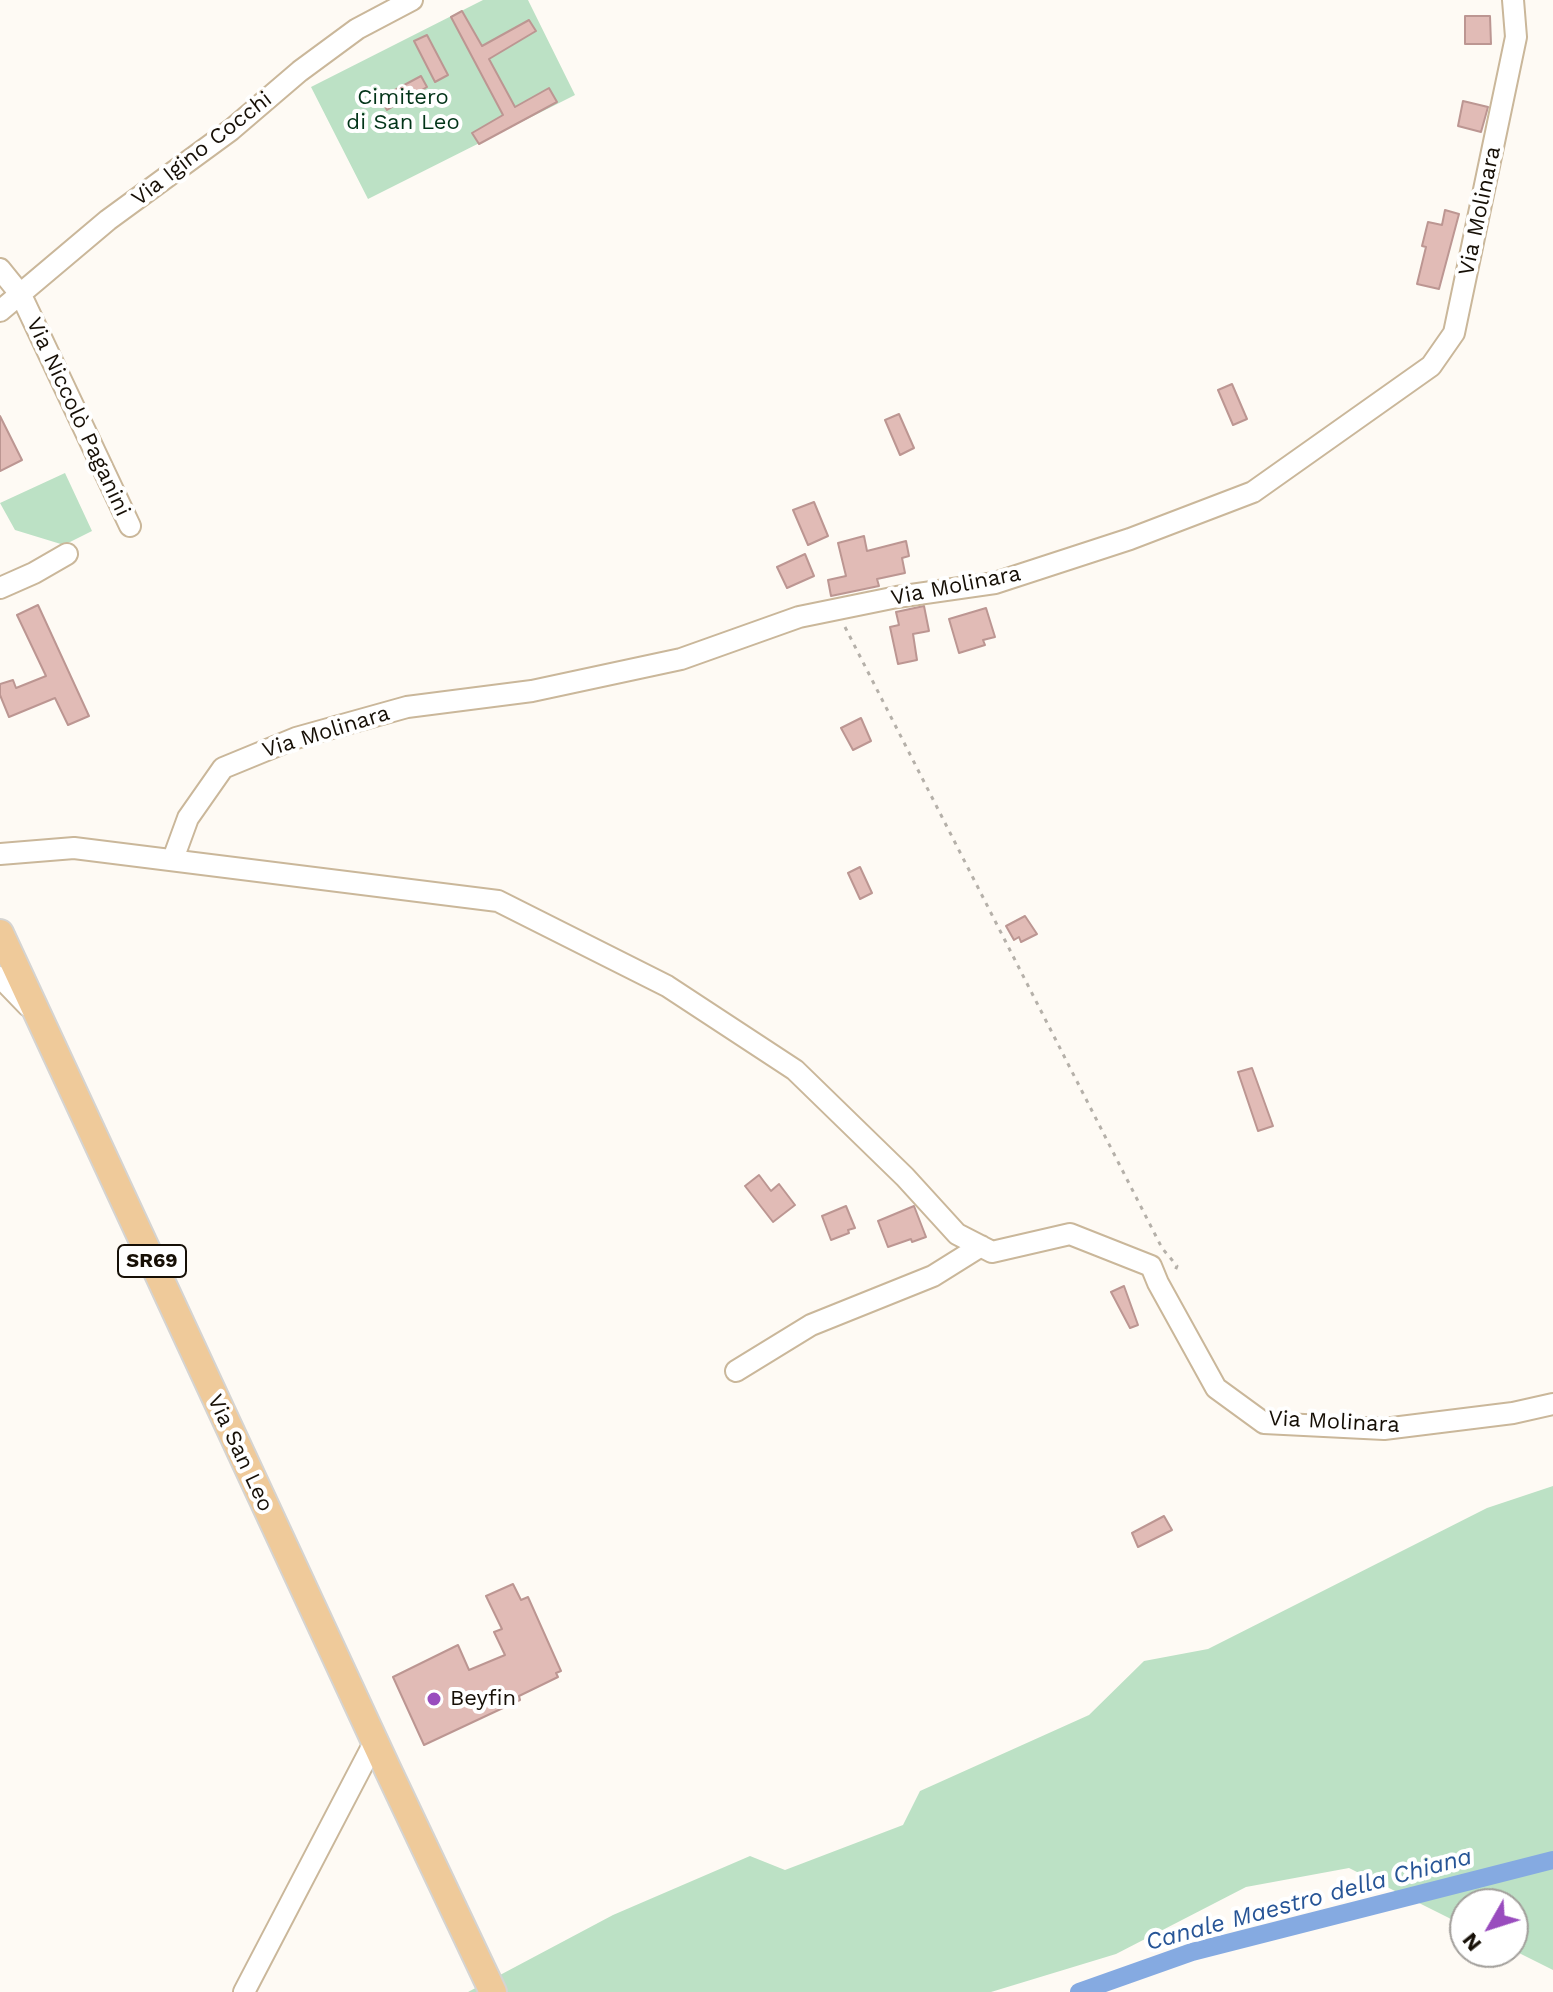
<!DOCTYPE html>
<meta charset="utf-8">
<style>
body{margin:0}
#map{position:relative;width:1553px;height:1992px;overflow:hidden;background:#fefaf4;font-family:"Work Sans",sans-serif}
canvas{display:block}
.north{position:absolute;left:1449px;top:1888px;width:80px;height:80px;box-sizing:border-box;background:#fff;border:2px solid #a29f9b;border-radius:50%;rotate:231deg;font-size:22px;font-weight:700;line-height:32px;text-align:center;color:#160f06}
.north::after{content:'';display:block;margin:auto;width:28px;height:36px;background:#994cbe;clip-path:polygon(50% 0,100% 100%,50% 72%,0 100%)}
</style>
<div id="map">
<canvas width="1553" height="1992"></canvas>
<div class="north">N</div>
</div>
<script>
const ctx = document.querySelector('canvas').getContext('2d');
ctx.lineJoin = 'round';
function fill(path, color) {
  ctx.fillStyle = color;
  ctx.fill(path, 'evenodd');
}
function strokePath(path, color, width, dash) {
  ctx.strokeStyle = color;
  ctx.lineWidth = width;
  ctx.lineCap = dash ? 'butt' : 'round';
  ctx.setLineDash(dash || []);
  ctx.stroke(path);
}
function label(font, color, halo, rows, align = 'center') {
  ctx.font = font + ' "Work Sans",sans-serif';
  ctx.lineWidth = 8;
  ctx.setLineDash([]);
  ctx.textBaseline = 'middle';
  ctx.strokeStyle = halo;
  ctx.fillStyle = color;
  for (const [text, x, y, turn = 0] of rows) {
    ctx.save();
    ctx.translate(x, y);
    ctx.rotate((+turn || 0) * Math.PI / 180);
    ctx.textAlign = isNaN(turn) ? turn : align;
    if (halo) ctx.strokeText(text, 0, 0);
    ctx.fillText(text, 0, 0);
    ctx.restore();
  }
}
fill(new Path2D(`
 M483 0H528L575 95 368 199 311 87Z
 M65 473 92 531 64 545 15 530 0 503Z
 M1553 1486V1970L1513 1950V1904H1465V1926L1349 1868 1246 1887 1116 1954 991 1992H468L613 1915 750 1856 785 1870 903 1825 920 1791 1089 1715 1144 1661 1208 1649 1487 1508Z`), '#bce1c5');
strokePath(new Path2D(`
 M1079 1992 1192 1952 1553 1860`), '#85aae1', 18);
const building = new Path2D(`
 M462 11 482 46 529 20 536 31 489 59 515 107 549 88 557 102 479 144 472 133 503 115 451 17Z
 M1465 16H1490L1491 44H1465Z
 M427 35 448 75 435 82 414 41Z
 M421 76 427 87 387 110 380 98Z
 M1463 101 1488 107 1481 132 1458 126Z
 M1445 210 1459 214 1439 289 1417 284 1426 247 1422 246 1428 222 1442 225Z
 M1232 384 1247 419 1233 425 1218 390Z
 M899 414 914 448 900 455 885 420Z
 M0 416 22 460 0 471Z
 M814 502 828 536 808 545 793 510Z
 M864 536 867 551 906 541 909 556 902 558 905 573 877 579 879 586 831 596 828 580 846 576 838 543Z
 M805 554 814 576 787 588 777 567Z
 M38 605 89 716 68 725 55 698 9 717 0 695V684L13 680 16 688 46 676 17 615Z
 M924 606 929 631 913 634 917 660 898 664 890 627 899 625 896 612Z
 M986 608 995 637 983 640 985 645 959 653 949 619Z
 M861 718 871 741 853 750 841 728Z
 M860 867 872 893 860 899 848 873Z
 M1025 916 1037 934 1021 942 1019 937 1014 940 1006 926Z
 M1252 1068 1273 1126 1258 1131 1238 1072Z
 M759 1175 771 1191 779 1184 795 1205 773 1222 745 1186Z
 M846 1206 855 1228 848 1230 849 1233 831 1240 822 1216Z
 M914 1206 926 1237 912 1242 911 1239 888 1247 878 1221Z
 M1124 1286 1138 1325 1130 1328 1111 1292Z
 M1164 1516 1172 1530 1138 1547 1132 1533Z
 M513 1584 521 1600 528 1597 561 1671 556 1673 558 1677 519 1696 520 1700 424 1745 393 1677 458 1645 469 1670 505 1655 494 1632 502 1629 486 1596Z`);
fill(building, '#e1bbb6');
strokePath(building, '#bc9692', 2);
const minor = new Path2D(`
 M0 269 21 295 130 526
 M0 311 108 220 231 130 300 71 357 29 412 0
 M0 588 34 573 67 554
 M0 854 74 848 498 901 667 986 795 1070 905 1177 957 1234 992 1252 1070 1234 1151 1266 1158 1283 1216 1388 1264 1423 1384 1429 1513 1413 1553 1404
 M173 859 188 818 223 768 296 738 407 707 532 691 681 659 799 617 897 597 995 583 1130 539 1253 492 1431 366 1454 333 1516 37 1513 0
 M0 977 28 1006
 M736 1371 811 1325 933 1276 981 1246
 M244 1992 375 1741`);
const major = new Path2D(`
 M0 933 388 1770 493 1992`);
strokePath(minor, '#cab79a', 24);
strokePath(major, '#d5d4d2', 30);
strokePath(new Path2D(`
 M845 627 1162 1248 1177 1266 1174 1273`), '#b5b0a9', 3, [4, 6]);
strokePath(minor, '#fff', 20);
strokePath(major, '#efca9a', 26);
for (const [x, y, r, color] of [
 [434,1699,8,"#994cbe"]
]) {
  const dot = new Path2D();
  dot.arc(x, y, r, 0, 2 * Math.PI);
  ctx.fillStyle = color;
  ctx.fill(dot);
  strokePath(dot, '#fff', 3);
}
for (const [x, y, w] of [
 [152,1261,68]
]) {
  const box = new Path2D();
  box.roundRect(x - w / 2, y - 16, w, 32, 6);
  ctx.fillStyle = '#fff';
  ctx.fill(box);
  strokePath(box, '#160f06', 2);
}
label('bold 20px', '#160f06', null, [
 ["SR69",152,1261]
]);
label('22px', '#023418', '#fff', [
 ["Cimitero",403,98],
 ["di San Leo",403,123]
]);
label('22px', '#160f06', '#fff', [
 ["Via Igino Cocchi",202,149,-38],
 ["Via Molinara",1480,211,-78],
 ["Via Niccolò Paganini",78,417,65],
 ["Via Molinara",956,586,-11],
 ["Via Molinara",326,732,-17],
 ["Via Molinara",1334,1422,3],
 ["Via San Leo",240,1453,65]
]);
label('22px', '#160f06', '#fff', [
 ["Beyfin",450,1699]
], 'left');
label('italic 24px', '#265496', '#fff', [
 ["Canale Maestro della Chiana",1309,1900,-15]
]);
</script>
